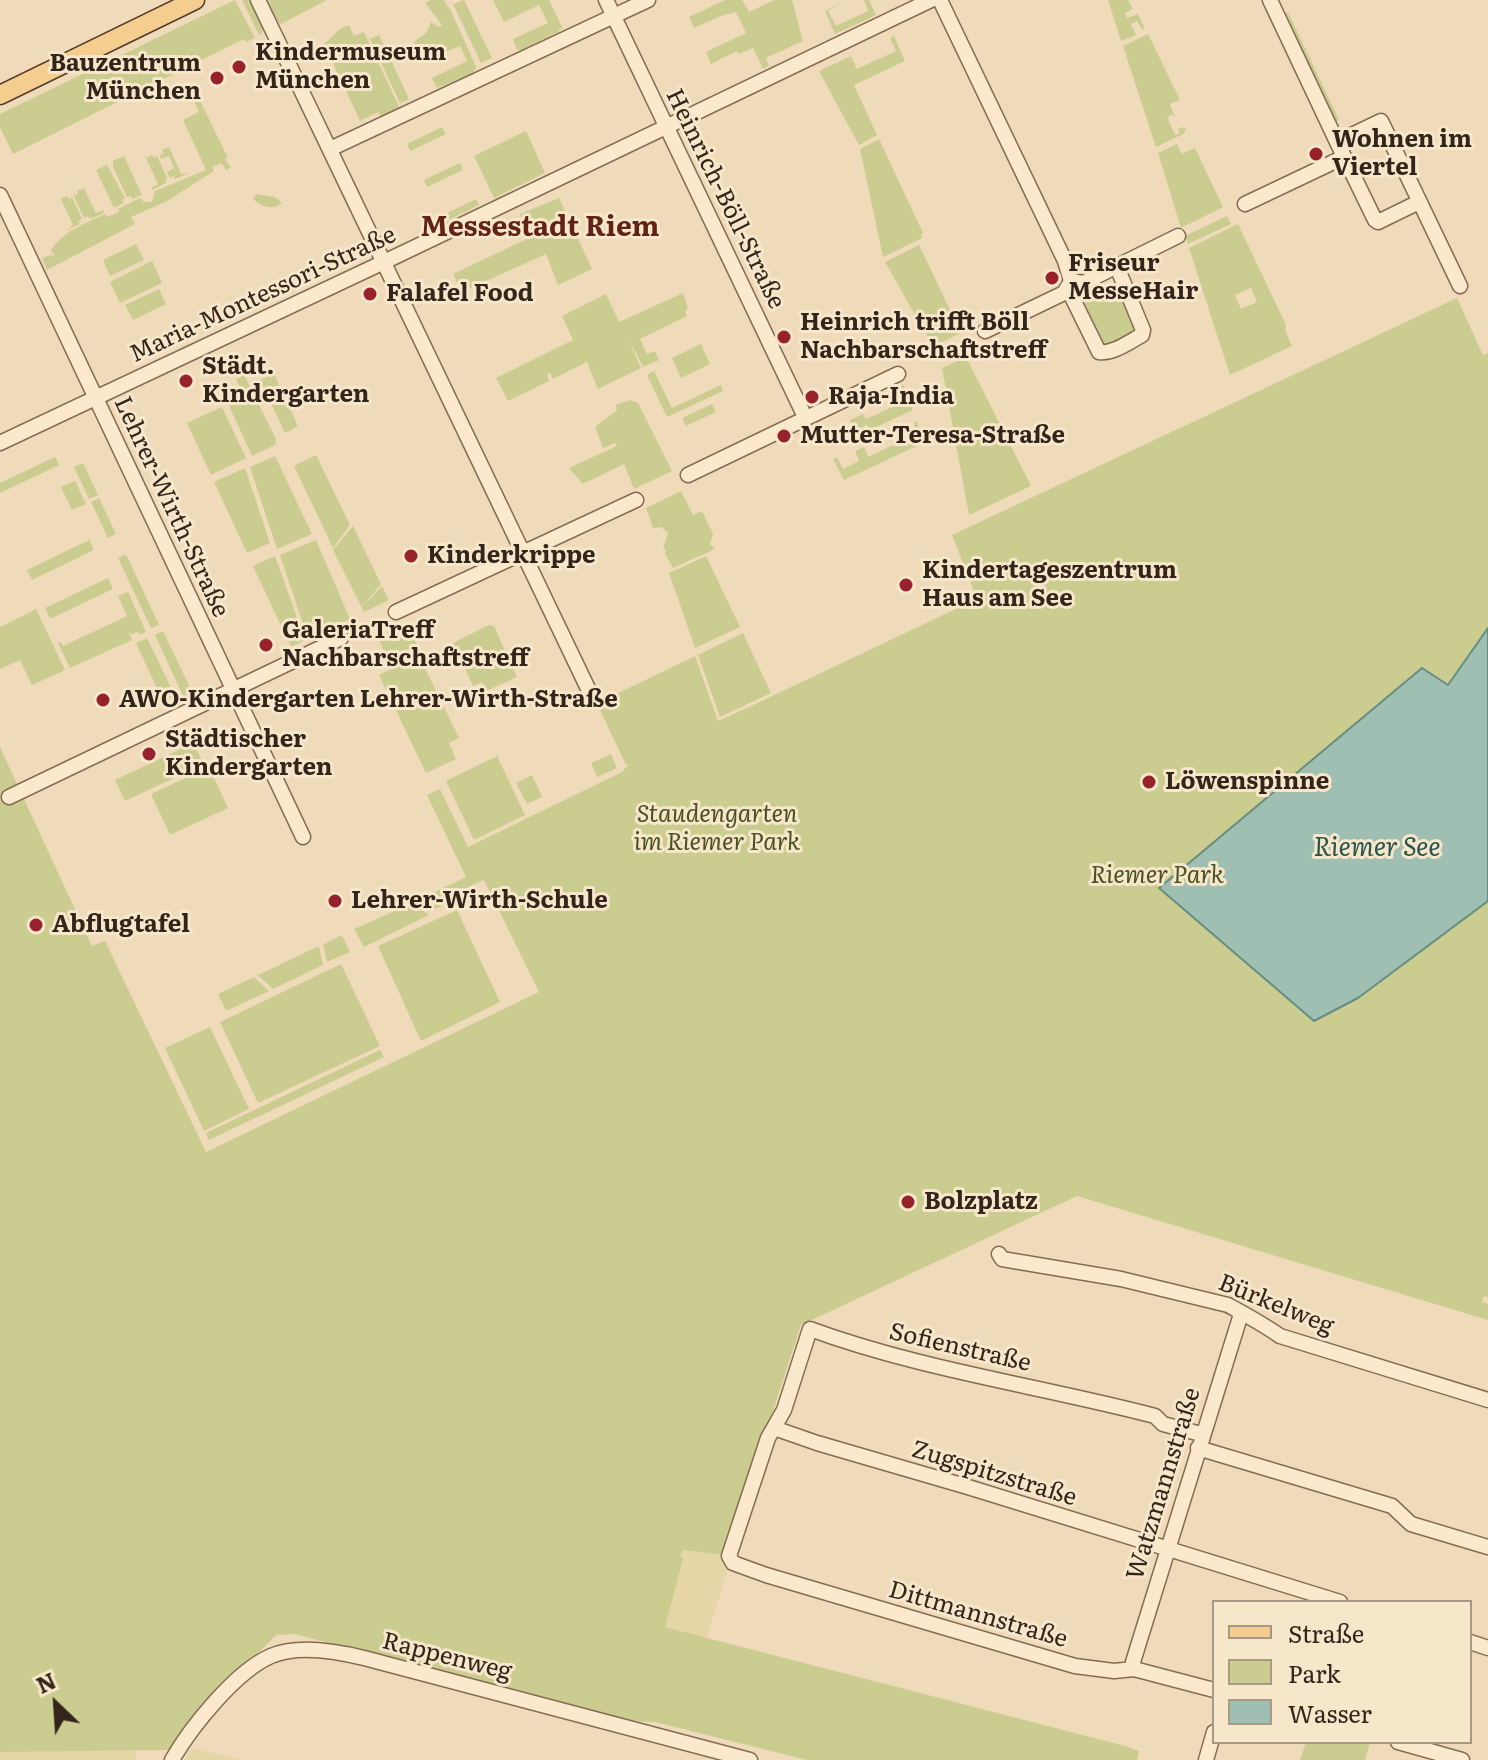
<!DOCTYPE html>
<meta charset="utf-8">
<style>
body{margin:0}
#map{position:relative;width:1488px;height:1760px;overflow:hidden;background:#efdbba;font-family:Literata,serif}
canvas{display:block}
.legend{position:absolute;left:1212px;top:1600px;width:260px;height:144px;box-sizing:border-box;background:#f6e6ca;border:2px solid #a89984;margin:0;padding:10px 14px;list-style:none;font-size:24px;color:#34251a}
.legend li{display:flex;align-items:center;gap:16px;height:40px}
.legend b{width:40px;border:2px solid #a89984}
.north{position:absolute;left:16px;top:1664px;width:80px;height:80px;-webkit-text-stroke:6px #f6e6ca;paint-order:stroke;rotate:335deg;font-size:22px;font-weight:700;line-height:32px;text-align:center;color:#34251a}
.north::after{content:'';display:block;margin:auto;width:28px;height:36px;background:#34251a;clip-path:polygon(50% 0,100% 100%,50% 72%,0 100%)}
</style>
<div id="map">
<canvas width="1488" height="1760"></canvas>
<ul class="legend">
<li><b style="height:10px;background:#f5ce8f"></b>Straße</li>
<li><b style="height:22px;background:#cacd8f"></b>Park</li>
<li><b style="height:22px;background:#9fbfb3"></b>Wasser</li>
</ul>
<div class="north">N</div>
</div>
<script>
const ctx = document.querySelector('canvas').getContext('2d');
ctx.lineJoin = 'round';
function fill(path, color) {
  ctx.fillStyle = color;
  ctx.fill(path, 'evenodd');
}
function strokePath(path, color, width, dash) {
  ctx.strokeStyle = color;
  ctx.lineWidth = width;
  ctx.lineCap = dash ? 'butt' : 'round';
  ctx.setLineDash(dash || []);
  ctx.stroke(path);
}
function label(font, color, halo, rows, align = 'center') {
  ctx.font = font + ' Literata,serif';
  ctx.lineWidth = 6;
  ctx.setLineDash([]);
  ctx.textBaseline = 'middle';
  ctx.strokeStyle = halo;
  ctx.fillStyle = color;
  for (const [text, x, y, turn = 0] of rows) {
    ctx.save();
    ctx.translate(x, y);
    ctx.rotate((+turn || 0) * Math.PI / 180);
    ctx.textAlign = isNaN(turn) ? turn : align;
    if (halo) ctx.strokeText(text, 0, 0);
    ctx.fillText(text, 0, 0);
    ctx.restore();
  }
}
fill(new Path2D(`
 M682 1550 726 1555 728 1569 706 1639 656 1624Z
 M191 1748 242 1760H184Z
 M135 1750 137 1760H0V1752Z`), '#e5d6a8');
fill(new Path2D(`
 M235 0 255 38 246 42 244 39 13 154 0 127V114Z
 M242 0H254L265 29 259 35Z
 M265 0H327L281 24 275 21Z
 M431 0H444L451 11 476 67 473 74 437 88 432 78 467 61 460 46 424 62 414 42 427 32 431 22 439 27 442 25 425 3Z
 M464 0 492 58 481 63 453 4Z
 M493 0H549L562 27 558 32 522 50H517L513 39 548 23 539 5 504 22Z
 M725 0H742L749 12 774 0H792L803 41 766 58 769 66 763 69 753 48 739 54 737 51 711 64 706 52 746 33 736 12 721 16 694 28 689 17Z
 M864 0H869L876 15 835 34 825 11 841 3 828 11 836 26 868 11Z
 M1108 0H1128L1133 9 1125 13 1127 18 1138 14 1144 27 1143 31 1137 21 1131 24 1136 35 1121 41Z
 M1288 12 1339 120 1333 123 1281 15Z
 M349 25 354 36 364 32 400 109 381 117 378 112 360 121 324 44 340 29Z
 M1148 34 1180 100 1170 104 1175 118 1172 114 1167 117 1175 135 1180 133 1178 129 1184 127 1186 130 1183 134 1156 147 1123 46Z
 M379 35 409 99 400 103 370 39Z
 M894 36 905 61 854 85 877 135 859 145 819 71 851 56 857 69 896 51 890 38Z
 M193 86 228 158 225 159 231 167 226 170 221 163 212 167 214 171 167 201 131 217 135 224 47 270 42 258 51 255 55 258 51 250C62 232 86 223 105 214L107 217 119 212 118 209 140 198 144 202H152L155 191 206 170 183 120 199 112 192 96 187 98 185 94 189 92 187 88Z
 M442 127 446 134 410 151 407 144Z
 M526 131 545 173 494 198 474 156Z
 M879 139 923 233 921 235 922 238 883 257 860 149Z
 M1177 144 1182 154 1195 148 1223 207 1181 228 1158 153Z
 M169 147 181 174 189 173 175 179 173 176 170 178 167 172 174 168 169 156 161 159 160 155 164 154 162 150Z
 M152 155 154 158 157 156 167 178 165 180 166 183 152 190 151 188 158 184 146 158Z
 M124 156 142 195 132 199 131 196 127 197 113 167V161Z
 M460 163 463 170 427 187 424 180Z
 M107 165 125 198 122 200 124 203 114 208 96 170Z
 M84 188 96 213 103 210 104 213 90 219 88 216 84 218 74 196 78 194 77 191Z
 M256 194 275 197 282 203C273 211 261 206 253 199Z
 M67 196 69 199 72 197 82 219 78 221 80 224 67 230 73 225 61 199Z
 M559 198 592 269 558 285 546 254 462 292 453 274 529 238 520 214Z
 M476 199 479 205 444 222 441 216Z
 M1227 216 1231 224 1188 244 1185 236Z
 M1238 224 1286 325 1285 330 1292 346 1230 375 1189 248ZM1251 288 1257 302 1241 309 1235 295Z
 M136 244 144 260 110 276 103 260Z
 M919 245 961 333 933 346 885 262Z
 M152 261 162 283 120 303 110 282Z
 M1118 287 1139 329 1103 347 1083 304Z
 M159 289 166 304 133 320 125 305Z
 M683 293 688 309 685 311 687 316 640 339 647 354 655 351 659 360 643 367 628 338 641 368 598 389 587 362 553 379 550 373 547 374 549 381 508 401 496 378 573 340 562 316 606 294 619 322Z
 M1457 298 1483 355 1488 353V1297L1484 1296 1482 1302 1488 1304V1320L1077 1196 801 1325 726 1555 683 1550 680 1556 683 1558 665 1627 1125 1746 1139 1751 1137 1760H807L655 1722 623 1721 295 1634 276 1635 205 1707 172 1750 0 1752V747L92 946 105 941 206 1152 539 992 484 880 468 887 470 893 435 909 420 899 466 877 427 795 440 789 468 847 622 772 629 764 626 765 599 708 610 702 608 698 695 656 718 721 749 707 977 599 952 535Z
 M701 344 710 364 681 378 672 358Z
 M966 357 1031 486 969 515 942 368Z
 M654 371 672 408 721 385 723 391 667 417 647 375Z
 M274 374 298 426 285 433 260 380Z
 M244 375 276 439 275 445 252 456 227 401 242 393 236 379Z
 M904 385 913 410 870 430 867 425 855 430 850 420 863 414 866 419 906 401 901 386Z
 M630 400 638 403 672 471 634 489 624 464 583 484 569 468 617 446 615 443 603 448 595 427 617 410 615 405Z
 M712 404 716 412 686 426 682 418Z
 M222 407 246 458 211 475 187 423Z
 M917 421 923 443 844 480 833 459 837 457 843 469 859 461 855 451 864 447 868 457 916 434 914 424Z
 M316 455 350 525 333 548 294 466Z
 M275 456 312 534 277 549 250 467Z
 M55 457 59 465 0 493V483Z
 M83 463 98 495 89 499 74 467Z
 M245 468 270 543 247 553 214 482Z
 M75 481 86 504 72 510 61 487Z
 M681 491 693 515 702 511 713 534 710 544 715 549 673 568 665 554 666 549H663L668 533 661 527 653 528 646 508Z
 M99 498 116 534 108 538 91 502Z
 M353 526 381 584 362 607 382 586 389 600 364 612 333 550Z
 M89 540 94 550 32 580 27 570Z
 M316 540 350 619 308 639 280 555Z
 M126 554 159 625 151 628 118 558Z
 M275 556 305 640 291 647 253 566Z
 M706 556 740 627 695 648 669 573Z
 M108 578 113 589 50 619 45 608Z
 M128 592 146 632 140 635 138 632 131 634 128 631 132 640 70 668 58 643 61 642 63 646 127 616 118 596Z
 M36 609 65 670 32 685 20 660 0 669V627Z
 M408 624 419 649 389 663 378 638Z
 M489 625 494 626 517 677 486 691 482 682 473 686 453 643Z
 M163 631 193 694 184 698 155 635Z
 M743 633 771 693 720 717 698 655Z
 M147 638 175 696 163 701 136 643Z
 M419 656 459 738 449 743 456 759 426 773 379 675Z
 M193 743 204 764 125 801 115 780Z
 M611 754 617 768 597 777 591 763Z
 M497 756 525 815 474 840 446 781Z
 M209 767 228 808 170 835 151 794Z
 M532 775 542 797 527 804 516 783Z
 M413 903 429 915 364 947 354 929Z
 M457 910 500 1002 421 1041 378 946Z
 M342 935 350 952 327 962 323 945Z
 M319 946 323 965 273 989 258 975Z
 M341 964 380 1046 258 1103 220 1022Z
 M254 977 269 991 226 1011 218 994Z
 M210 1027 249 1109 204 1131 165 1048Z
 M380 1050 384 1057 209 1140 206 1133Z
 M1306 1742H1370L1365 1760H1300Z`), '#cacd8f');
const water = new Path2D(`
 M1488 628V901L1358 998 1314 1021 1159 888 1422 668 1448 685Z`);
fill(water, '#9fbfb3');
strokePath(water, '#678d80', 2);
const minor = new Path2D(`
 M258 0 593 699
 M606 0 805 417
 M940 0 1065 261 1071 281
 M1270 0 1337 142
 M330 149 648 0
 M0 195 303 837
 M1419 202 1378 222 1375 220 1337 142 1381 121 1460 286
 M1245 204 1344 157
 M1071 281 1083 283 1178 236
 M1068 289 1099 352C1113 354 1129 342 1142 335L1143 330 1117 267
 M985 331 1064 293 1071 281
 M0 443 384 262 931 0
 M688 475 898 374
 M396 612 636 500
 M9 797 341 638
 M999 1254 1002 1259 1121 1279 1228 1305C1246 1315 1263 1324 1280 1336L1488 1400
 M774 1428 817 1443 968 1487 1340 1602
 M1201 1434 1163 1424 1155 1416C1040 1386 922 1370 810 1329L784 1410 768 1438 729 1556 733 1563 766 1575 1075 1666 1114 1671 1134 1669 1214 1690
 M1198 1448 1392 1506 1411 1524 1488 1547
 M1470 1642 1488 1648
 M1134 1669 1133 1662 1241 1314
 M1398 1742 1462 1760
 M172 1760C191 1727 236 1671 271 1656 298 1644 336 1651 364 1658L750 1760
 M1206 1760 1214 1732`);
const major = new Path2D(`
 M0 95 195 0`);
strokePath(minor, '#866b54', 17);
strokePath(major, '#533a29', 21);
strokePath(minor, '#fae9cd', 14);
strokePath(major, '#f5ce8f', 18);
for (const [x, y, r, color] of [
 [239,67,8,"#97222c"],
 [217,78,8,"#97222c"],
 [1316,154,8,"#97222c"],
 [1052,278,8,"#97222c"],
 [370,294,8,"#97222c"],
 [784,337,8,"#97222c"],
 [186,381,8,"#97222c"],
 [812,397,8,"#97222c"],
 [784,436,8,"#97222c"],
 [411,556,8,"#97222c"],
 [906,585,8,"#97222c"],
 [266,645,8,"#97222c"],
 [103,700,8,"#97222c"],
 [149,754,8,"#97222c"],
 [1149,782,8,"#97222c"],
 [335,901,8,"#97222c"],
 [36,925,8,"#97222c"],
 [908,1202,8,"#97222c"]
]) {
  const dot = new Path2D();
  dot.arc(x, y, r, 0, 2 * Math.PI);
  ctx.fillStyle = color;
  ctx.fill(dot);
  strokePath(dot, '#f6e6ca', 3);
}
label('bold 24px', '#34251a', '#f6e6ca', [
 ["Kindermuseum",255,53],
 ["München",255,81],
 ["Bauzentrum",201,64,"right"],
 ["München",201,92,"right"],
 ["Wohnen im",1332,140],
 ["Viertel",1332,168],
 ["Friseur",1068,264],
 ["MesseHair",1068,292],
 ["Falafel Food",386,294],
 ["Heinrich trifft Böll",800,323],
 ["Nachbarschaftstreff",800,351],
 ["Städt.",202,367],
 ["Kindergarten",202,395],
 ["Raja-India",828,397],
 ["Mutter-Teresa-Straße",800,436],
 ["Kinderkrippe",427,556],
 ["Kindertageszentrum",922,571],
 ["Haus am See",922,599],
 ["GaleriaTreff",282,631],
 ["Nachbarschaftstreff",282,659],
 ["AWO-Kindergarten Lehrer-Wirth-Straße",119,700],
 ["Städtischer",165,740],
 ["Kindergarten",165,768],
 ["Löwenspinne",1165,782],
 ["Lehrer-Wirth-Schule",351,901],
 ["Abflugtafel",52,925],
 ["Bolzplatz",924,1202]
], 'left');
label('24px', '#34251a', '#f6e6ca', [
 ["Heinrich-Böll-Straße",725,199,64],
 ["Maria-Montessori-Straße",263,295,-25],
 ["Lehrer-Wirth-Straße",171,507,65],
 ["Bürkelweg",1276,1305,22],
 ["Sofienstraße",960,1348,13],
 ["Zugspitzstraße",994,1474,17],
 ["Watzmannstraße",1164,1484,-73],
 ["Dittmannstraße",978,1615,16],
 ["Rappenweg",447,1657,14]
]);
label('italic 24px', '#495220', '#f6e6ca', [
 ["Staudengarten",717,815],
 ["im Riemer Park",717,843],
 ["Riemer Park",1157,876]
]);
label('italic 26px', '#28554f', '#f6e6ca', [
 ["Riemer See",1377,848]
]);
label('bold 28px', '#622218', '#f6e6ca', [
 ["Messestadt Riem",540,228]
]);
</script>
